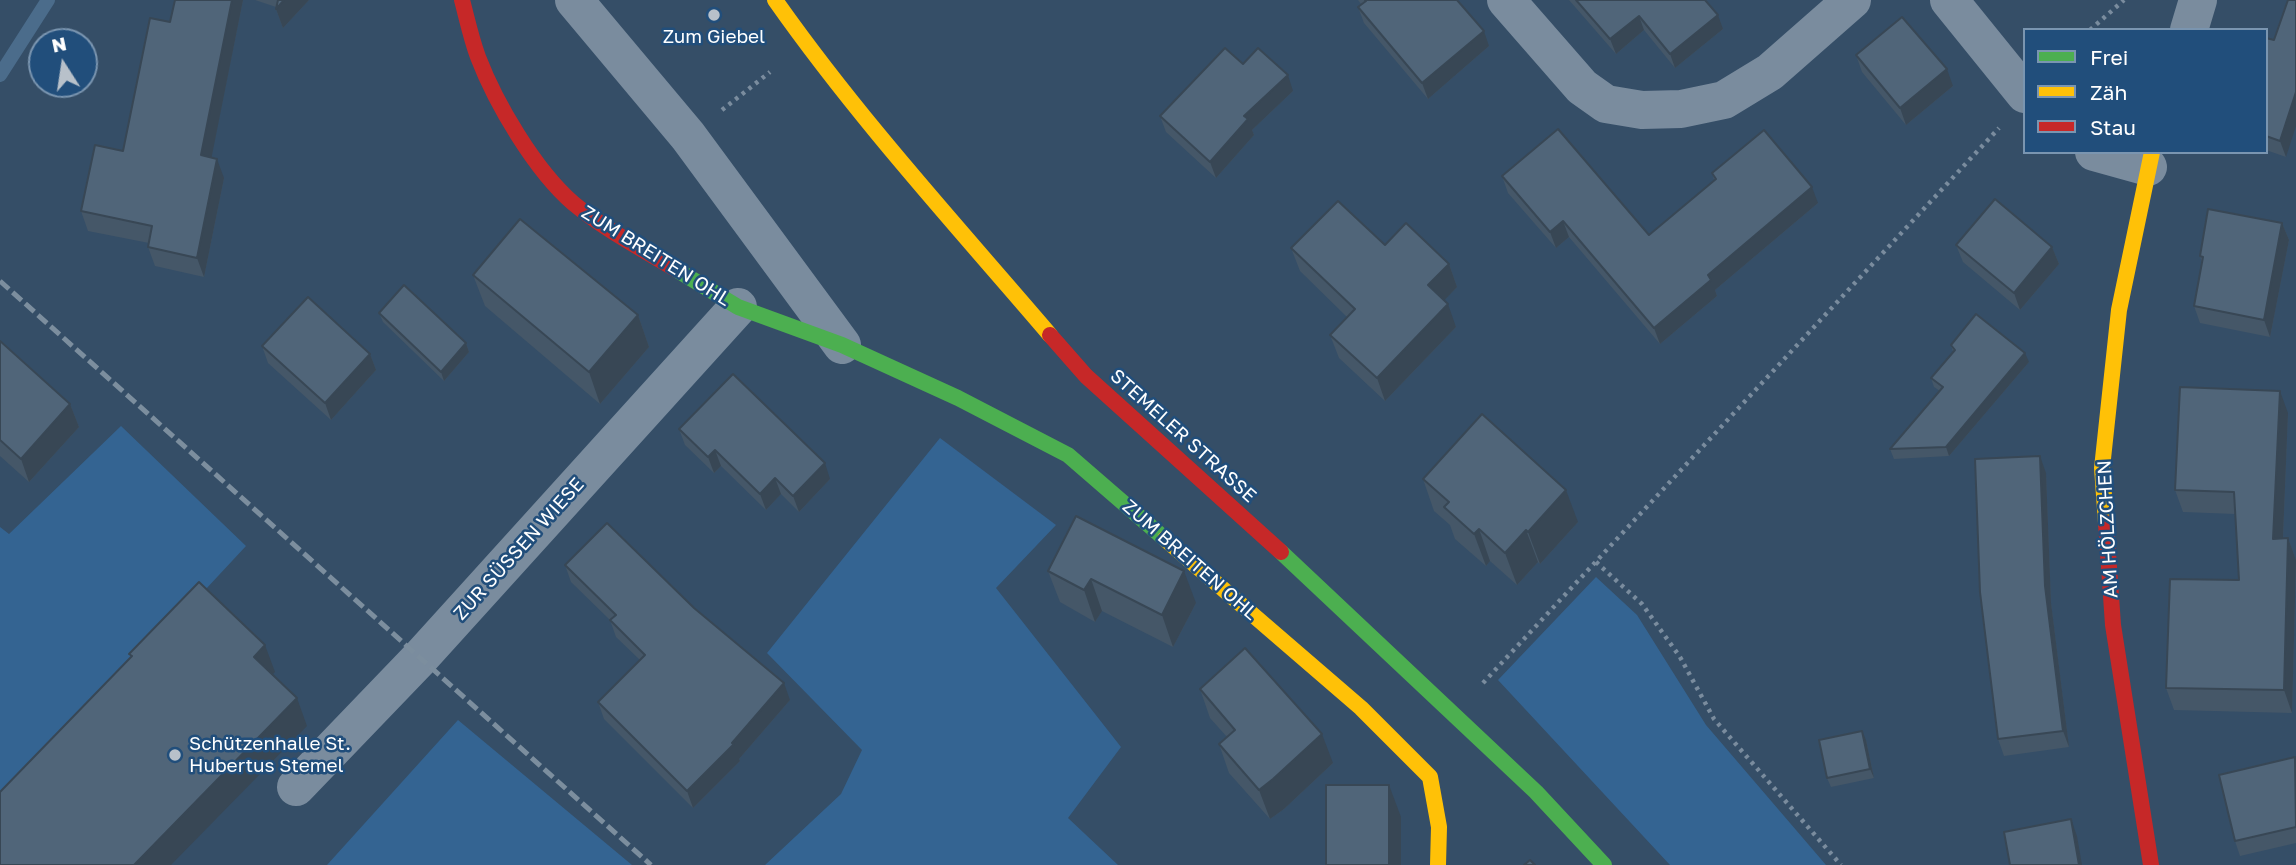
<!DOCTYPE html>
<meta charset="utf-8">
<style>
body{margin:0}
#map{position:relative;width:2296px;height:865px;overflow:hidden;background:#354e67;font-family:"Golos Text",sans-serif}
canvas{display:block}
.legend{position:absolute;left:2023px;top:28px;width:245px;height:126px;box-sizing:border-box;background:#214e7b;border:2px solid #7a95b0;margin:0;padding:9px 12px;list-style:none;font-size:21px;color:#fff}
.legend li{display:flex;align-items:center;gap:14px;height:35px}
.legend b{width:35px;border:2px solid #7a95b0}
.north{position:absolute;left:28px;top:28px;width:70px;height:70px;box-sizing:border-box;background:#214e7b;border:2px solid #7a95b0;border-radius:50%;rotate:348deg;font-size:19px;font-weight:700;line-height:28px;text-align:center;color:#fff}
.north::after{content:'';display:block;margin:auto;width:24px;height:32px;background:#b8c1ca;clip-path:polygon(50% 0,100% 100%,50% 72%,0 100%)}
</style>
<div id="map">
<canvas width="2296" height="865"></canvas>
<ul class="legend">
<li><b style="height:9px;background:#4caf50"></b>Frei</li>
<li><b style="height:9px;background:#ffc107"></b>Zäh</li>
<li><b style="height:9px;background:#c62828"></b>Stau</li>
</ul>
<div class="north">N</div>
</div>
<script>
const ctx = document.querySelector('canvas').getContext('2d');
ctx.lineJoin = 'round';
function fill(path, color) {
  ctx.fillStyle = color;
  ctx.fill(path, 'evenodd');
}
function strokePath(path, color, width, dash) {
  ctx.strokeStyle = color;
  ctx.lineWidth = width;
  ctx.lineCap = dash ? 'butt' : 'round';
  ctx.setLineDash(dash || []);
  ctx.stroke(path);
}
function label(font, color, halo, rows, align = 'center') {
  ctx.font = font + ' "Golos Text",sans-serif';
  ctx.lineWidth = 5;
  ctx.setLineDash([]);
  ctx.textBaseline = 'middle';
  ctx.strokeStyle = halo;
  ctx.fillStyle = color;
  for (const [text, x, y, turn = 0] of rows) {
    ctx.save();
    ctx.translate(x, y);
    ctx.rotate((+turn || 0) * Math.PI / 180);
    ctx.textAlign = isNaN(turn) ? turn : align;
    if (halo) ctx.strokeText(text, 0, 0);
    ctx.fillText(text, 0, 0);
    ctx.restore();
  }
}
fill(new Path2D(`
 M121 426 246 546 0 810V527L9 534Z
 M940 438 1056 525 996 588 1121 747 1068 818 1118 865H765L841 794 862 750 767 653Z
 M1596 577 1637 615 1706 725 1826 865H1670L1498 680Z
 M458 720 632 865H327Z`), '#346492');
strokePath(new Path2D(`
 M0 75 48 0`), '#4b6c8b', 14);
strokePath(new Path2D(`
 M2090 30 2124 0
 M722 110 770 72
 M1596 562 1642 604 1680 657 1714 719 1841 865
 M1483 683 1999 128`), '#7a8c9e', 4.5, [3.5, 5]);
strokePath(new Path2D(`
 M574 0 688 136 842 345
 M1506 0 1582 87 1606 104 1642 110 1681 109 1724 100 1770 72 1852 0
 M1949 0 2025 94
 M2189 30 2198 0
 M2094 152 2148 167
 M296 787 420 658 738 307`), '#7a8c9e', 38);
strokePath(new Path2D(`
 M677 270 738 307 842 345 958 398 1068 455 1165 539
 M1281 552 1536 792 1604 865`), '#4caf50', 16);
strokePath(new Path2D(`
 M775 0C858 118 956 225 1050 335
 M2106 523 2102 468 2119 310 2152 152
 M1165 539 1361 708 1430 777 1439 827 1438 865`), '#ffc107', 16);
strokePath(new Path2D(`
 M462 0C467 19 471 38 478 57 496 104 535 170 573 203 604 229 642 249 677 270
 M1050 335 1086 376 1281 552
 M2106 523 2113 625 2151 865`), '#c62828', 16);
strokePath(new Path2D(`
 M0 281 651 865`), '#7c8e9e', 5, [12, 5]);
fill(new Path2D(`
 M175 0H243L211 158 224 178 204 277 155 266 148 247 149 243 88 231 81 211 123 151 170 22Z
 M255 0H309L283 28 276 9V7Z
 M1358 0H1457L1489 46 1428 99 1364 23 1358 7 1361 4Z
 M1569 0H1705L1723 29 1675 68 1644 30 1616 54Z
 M2266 38 2274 40 2286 157 2266 150Z
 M1856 55 1953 86 1906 125 1862 72Z
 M1243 64 1293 91 1252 130 1254 135 1216 178 1166 132 1160 116Z
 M1712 173 1818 203 1715 290 1717 296 1660 344 1569 237 1556 248 1508 193 1502 176 1649 235 1714 180Z
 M2282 223 2289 240 2270 337 2200 323 2194 306 2202 263 2200 256Z
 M1385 245 1449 264 1457 287 1444 300 1456 327 1385 401 1339 358 1330 335 1347 317 1300 271 1291 248Z
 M1956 245 2052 247 2059 264 2020 310 1963 262Z
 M473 275 638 315 649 347 600 404 485 306Z
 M379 313 466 343 469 352 444 381 383 322Z
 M0 341 70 404 79 427 29 482 0 456Z
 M1951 345 2029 362 1949 456 1894 459 1890 449 1940 391 1934 387 1931 378 1953 352Z
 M262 346 370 354 376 370 331 420 268 363Z
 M2288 413 2283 539 2288 538 2296 560 2292 713 2174 710 2166 688 2239 580 2235 514 2183 512 2175 490Z
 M679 429 830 479 799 512 781 494 766 510 721 466 714 473 685 445Z
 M2046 473 2051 603 2069 747 2004 756 1998 739Z
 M1423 479 1578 522 1540 564 1538 562 1517 585 1490 561 1486 566 1455 539 1450 525 1434 511Z
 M1076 516 1196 603 1173 647 1102 611 1095 622 1060 602 1048 571Z
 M565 565 694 608 790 700 739 759 740 761 693 808 604 719 598 702 640 660 616 637 610 620 571 582Z
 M1200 689 1333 763 1284 809 1270 819 1229 773 1219 744 1227 737 1210 718Z
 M1866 740 1874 778 1831 787 1827 778Z
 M2296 760V843L2240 856 2235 841Z`), '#455768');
fill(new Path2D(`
 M232 0H243L208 175 201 155Z
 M284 0H309L283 28 276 9Z
 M1718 15 1723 29 1675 68 1670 54Z
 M1639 16 1644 30 1616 54 1610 39Z
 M1484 31 1489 46 1428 99 1422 83Z
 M1947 69 1953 86 1906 125 1900 108Z
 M1288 75 1293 91 1252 130 1254 135 1216 178 1210 162 1244 116Z
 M2296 92V126L2286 157 2280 141Z
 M217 159 224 178 204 277 197 258Z
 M1812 187 1818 203 1715 290 1717 296 1660 344 1654 328 1708 275Z
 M1563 221 1569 237 1556 248 1550 232Z
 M2282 223 2289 240 2270 337 2264 320Z
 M2052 247 2059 264 2020 310 2014 293Z
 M1449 264 1457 287 1437 308 1428 285Z
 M1448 304 1456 327 1385 401 1377 378Z
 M638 315 649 347 600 404 589 372Z
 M466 343 469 352 444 381 441 372Z
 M2025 353 2029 362 1949 456 1946 447Z
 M370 354 376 370 331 420 325 403Z
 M2280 391 2288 413 2282 561 2273 539Z
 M70 404 79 427 29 482 21 459Z
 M715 450 721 466 714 473 708 457Z
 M2040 456 2046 473 2051 603 2069 747 2063 731 2045 586Z
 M825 463 830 479 799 512 793 496Z
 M775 478 781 494 766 510 760 494Z
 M1566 490 1578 522 1540 564 1528 532Z
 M1479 529 1490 561 1486 566 1474 534Z
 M1526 530 1538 562 1517 585 1505 553Z
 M2288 538 2296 560 2292 713 2284 690Z
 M1184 571 1196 603 1173 647 1162 615Z
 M1091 579 1102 611 1095 622 1084 590Z
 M265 645 275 672 263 684 254 657Z
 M784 683 790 700 739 759 740 761 693 808 687 791 732 743Z
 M297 698 307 726 171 865H134Z
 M1862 731 1866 740 1874 778 1870 769Z
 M1322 734 1333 763 1284 809 1270 819 1259 790Z
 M1389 785 1401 817V865H1389Z
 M2071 819 2077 836 2082 865H2079Z`), '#384755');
const building = new Path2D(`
 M175 0H232L201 155 217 159 197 258 148 247 152 226 81 211 95 145 123 151 150 18 170 22Z
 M278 0H284L276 9Z
 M1365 0H1457L1484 31 1422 83 1358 7 1366 1Z
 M1576 0H1705L1718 15 1670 54 1639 16 1610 39Z
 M2288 0H2296V92L2280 141 2266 136V38L2274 40Z
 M1902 17 1947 69 1900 108 1856 55Z
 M1225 48 1243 64 1258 48 1288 75 1244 116 1248 119 1210 162 1160 116Z
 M1558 129 1649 235 1716 179 1712 173 1764 130 1812 187 1708 275 1711 280 1654 328 1563 221 1550 232 1502 176Z
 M1995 199 2052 247 2014 293 1956 245Z
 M1338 201 1385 245 1406 223 1449 264 1428 285 1448 304 1377 378 1330 335 1355 309 1291 248Z
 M2208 209 2282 223 2264 320 2194 306 2203 257 2200 256Z
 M520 219 638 315 589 372 473 275Z
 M404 285 466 343 441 372 379 313Z
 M308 297 370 354 325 403 262 346Z
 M1976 314 2025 353 1946 447 1890 449 1943 387 1931 378 1955 350 1951 345Z
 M0 341 70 404 21 459 0 440Z
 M733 374 825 463 793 496 775 478 760 494 715 450 708 457 679 429Z
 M2180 387 2280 391 2273 539 2288 538 2284 690 2166 688 2170 579 2239 580 2234 492 2175 490Z
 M1482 414 1566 490 1528 532 1526 530 1505 553 1479 529 1474 534 1444 507 1449 502 1423 479Z
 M2040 456 2045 586 2063 731 1998 739 1980 592 1975 459Z
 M1076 516 1184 571 1162 615 1091 579 1084 590 1048 571Z
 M607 523 694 608 784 683 732 743 734 744 687 791 598 702 645 655 610 620 616 615 565 565Z
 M199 582 265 645 254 657 297 698 134 865H0V792L132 656 129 654Z
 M1245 648 1322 734 1273 779 1259 790 1219 744 1235 730 1200 689Z
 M1862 731 1870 769 1827 778 1819 740Z
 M2295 757 2296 827 2235 841 2219 775Z
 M1326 785H1389V865H1326Z
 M2071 819 2079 865H2010L2004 832Z
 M1530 860 1535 865H1524Z`);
fill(building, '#506579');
strokePath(building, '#384755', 2);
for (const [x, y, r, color] of [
 [714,15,7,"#b8c1ca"],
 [175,755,7,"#b8c1ca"]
]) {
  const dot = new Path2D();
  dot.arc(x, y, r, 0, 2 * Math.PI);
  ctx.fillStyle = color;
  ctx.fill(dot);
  strokePath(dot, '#214e7b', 2.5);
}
label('19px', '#fff', '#214e7b', [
 ["Zum Giebel",714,37],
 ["Schützenhalle St.",189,744,"left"],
 ["Hubertus Stemel",189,766,"left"]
]);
label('19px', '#fff', '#214e7b', [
 ["ZUM BREITEN OHL",656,256,32],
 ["STEMELER STRASSE",1183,436,42],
 ["AM HÖLZCHEN",2108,529,-93],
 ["ZUR SÜSSEN WIESE",519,549,-48],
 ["ZUM BREITEN OHL",1190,560,41]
]);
</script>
